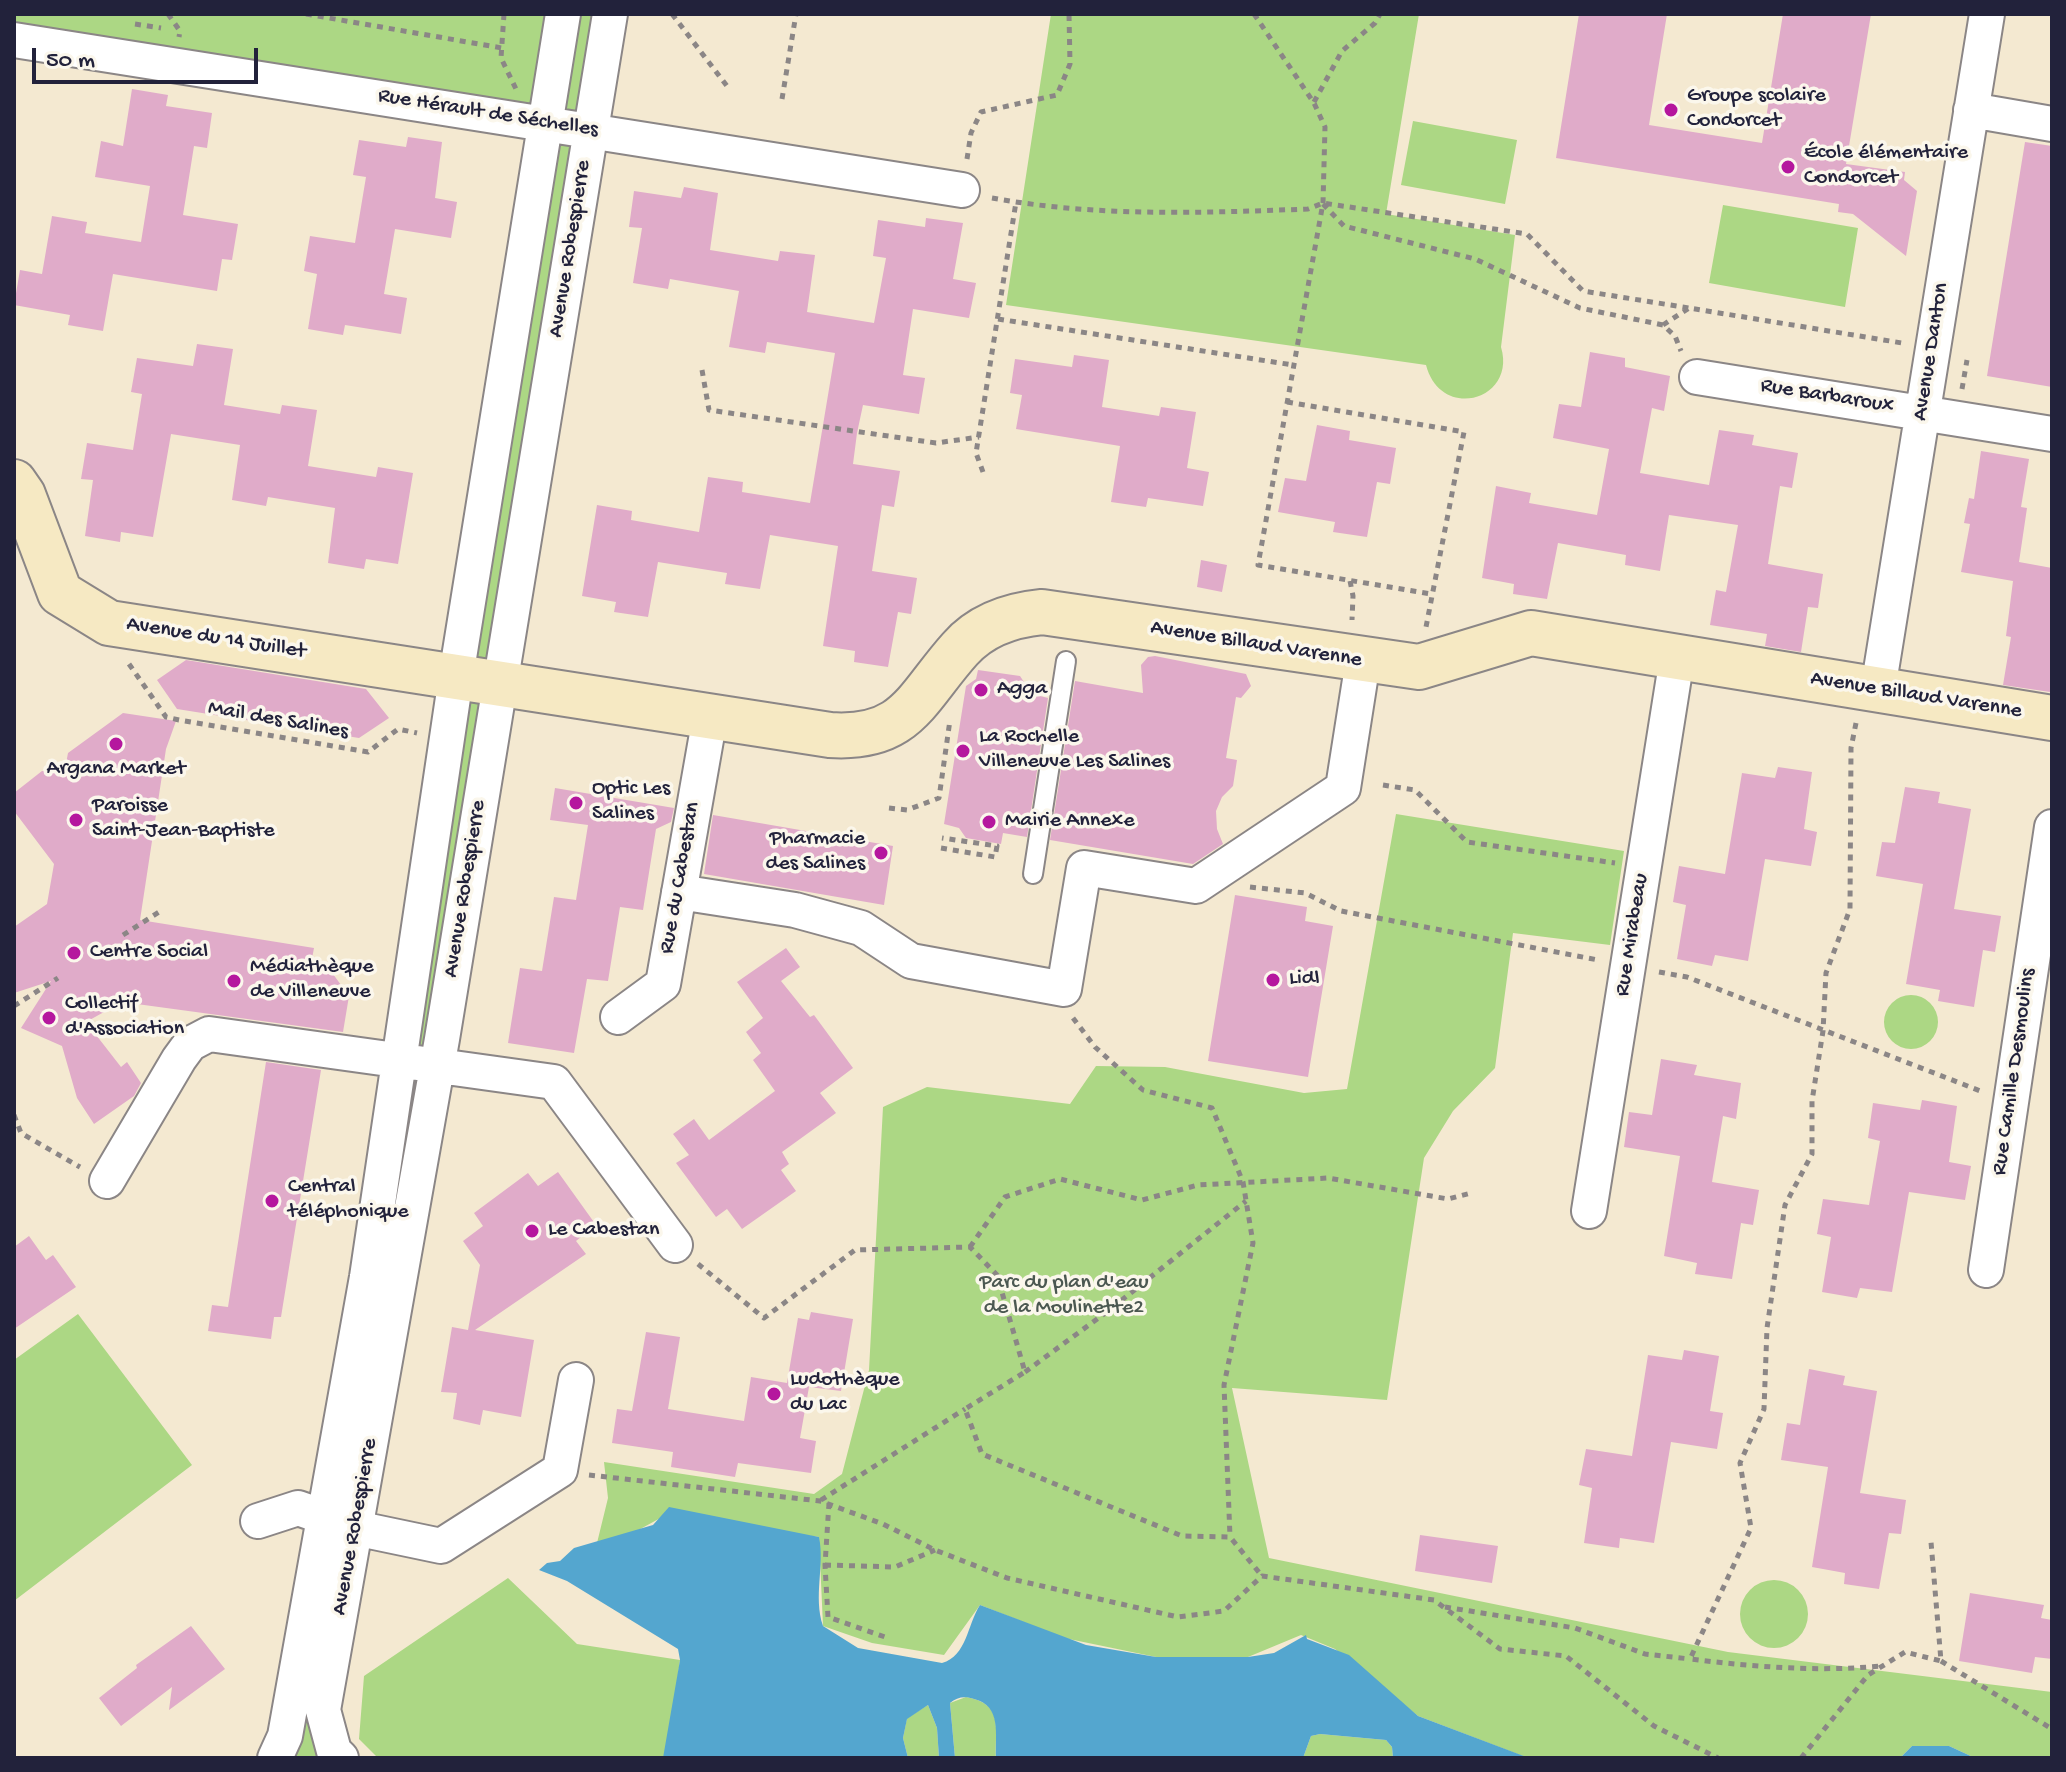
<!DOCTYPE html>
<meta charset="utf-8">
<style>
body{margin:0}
#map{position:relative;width:2066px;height:1772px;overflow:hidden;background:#f4e9d1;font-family:"Gochi Hand",sans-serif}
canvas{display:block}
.frame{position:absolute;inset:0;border:16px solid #22223b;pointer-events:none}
.scale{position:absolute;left:32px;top:48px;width:226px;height:36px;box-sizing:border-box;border:4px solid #22223b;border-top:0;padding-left:10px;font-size:24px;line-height:28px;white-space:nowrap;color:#22223b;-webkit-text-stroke:6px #fbf7ec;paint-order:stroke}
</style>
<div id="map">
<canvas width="2066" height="1772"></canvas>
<div class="frame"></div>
<div class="scale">50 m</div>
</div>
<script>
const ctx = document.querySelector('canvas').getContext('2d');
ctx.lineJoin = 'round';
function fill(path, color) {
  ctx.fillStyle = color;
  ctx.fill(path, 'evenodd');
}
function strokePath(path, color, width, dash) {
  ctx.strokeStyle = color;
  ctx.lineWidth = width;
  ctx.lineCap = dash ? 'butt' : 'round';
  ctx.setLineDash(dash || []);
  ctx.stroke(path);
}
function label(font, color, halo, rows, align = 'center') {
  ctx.font = font + ' "Gochi Hand",sans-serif';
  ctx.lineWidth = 7;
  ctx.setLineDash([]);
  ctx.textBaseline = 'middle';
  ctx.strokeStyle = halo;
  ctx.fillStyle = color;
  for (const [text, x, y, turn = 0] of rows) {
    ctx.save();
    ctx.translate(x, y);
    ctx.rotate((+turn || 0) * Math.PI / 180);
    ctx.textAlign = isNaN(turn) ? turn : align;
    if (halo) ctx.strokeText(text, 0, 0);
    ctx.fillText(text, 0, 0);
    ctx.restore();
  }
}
fill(new Path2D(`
 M14 14H610L324 1710 341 1758H275L547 115 14 40Z
 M1051 14H1419L1386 214 1515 235 1501 347C1517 400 1441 422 1426 365L1006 305Z
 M1413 121 1517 140 1505 204 1401 185Z
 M1723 205 1858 228 1845 307 1709 283Z
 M1396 814 1624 851 1610 945 1513 933 1495 1068 1453 1111 1424 1158 1387 1400 1232 1388 1269 1558 1728 1652 2052 1692V1758H1975L1949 1746H1912L1900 1758H1528L1418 1716 1335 1649 1301 1635 1248 1657H1156L1064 1638 980 1605 944 1655 872 1643 823 1626 819 1537 664 1516 633 1533 597 1543 608 1498 604 1462 814 1494 842 1474 869 1370 883 1107 927 1087 1070 1104 1096 1066 1165 1067 1304 1093 1347 1089Z
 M1884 1022a27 27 0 1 1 54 0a27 27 0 1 1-54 0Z
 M78 1314 192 1465 14 1601V1360Z
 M508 1578 577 1644 680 1660 667 1758H378L359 1739 364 1676Z
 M1740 1614a34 34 0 1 1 68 0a34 34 0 1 1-68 0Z
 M966 1697C1004 1704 995 1727 996 1758H955L950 1703Z
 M928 1705 937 1728 939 1758H908L903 1738 907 1718Z
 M1320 1734 1386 1740 1392 1747 1393 1758H1303L1311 1736Z`), '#acd784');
fill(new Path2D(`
 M669 1507 819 1537C825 1566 813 1596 823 1626L858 1648 942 1663C967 1656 967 1625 980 1605L1086 1645 1156 1657H1248L1274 1653 1306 1635 1307 1639 1349 1655 1418 1716 1529 1758H1393L1392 1747 1386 1740 1320 1734 1311 1736 1303 1758H996C995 1734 1002 1706 974 1699 965 1696 957 1697 950 1703L955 1758H939L937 1728 928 1705 907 1719 903 1738 908 1758H663L680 1660 678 1649 567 1581 539 1570 547 1563 560 1561 574 1548 653 1525Z
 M1912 1746H1949L1975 1758H1900Z`), '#54a6cf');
fill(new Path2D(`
 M1579 14H1667L1649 125 1762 143 1783 14H1871L1846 164 1905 172 1904 180 1917 191 1906 256 1853 214 1838 212 1839 204 1556 158Z
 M132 89 168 95 166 106 212 113 207 148 194 146 183 215 238 224 232 260 222 259 217 291 113 274 103 331 68 325 70 315 14 305 20 270 42 274 52 216 87 222 85 233 141 242 150 186 95 177 101 141 123 146Z
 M408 137 442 142 435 198 457 202 451 238 395 229 384 294 407 298 401 334 345 325 343 335 308 329 317 274 304 271 310 236 355 243 366 177 353 175 359 140 406 147Z
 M2025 142 2052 146V387L1987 376Z
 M684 187 718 193 710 250 778 261 780 251 815 255 807 312 874 323 886 258 873 256 878 220 925 227 926 218 963 223 953 279 976 283 969 318 913 309 903 375 925 378 919 414 863 405 857 433 853 464 900 471 894 507 882 505 872 571 917 578 911 614 898 612 888 667 854 662 855 651 823 646 838 546 770 535 760 589 725 584 727 573 658 562 648 617 614 612 616 602 582 596 597 505 632 511 631 520 699 532 708 477 743 482 742 492 810 503 835 353 767 342 765 353 729 347 739 291 670 279 668 289 633 283 642 228 629 227 634 191 681 198Z
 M197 344 233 349 224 405 280 414 282 405 317 410 308 466 376 477 378 467 413 473 398 564 366 559 364 569 328 563 335 508 268 497 266 506 232 500 240 445 171 434 153 537 121 532 120 542 85 536 93 480 81 479 87 443 133 450 142 394 131 392 137 358 193 366Z
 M1590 352 1625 358V367L1670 376 1664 411 1652 408 1640 473 1709 485 1719 430 1754 435 1752 445 1798 453 1792 488 1780 486 1768 564 1823 574 1818 608 1808 607 1801 652 1765 646 1767 634 1710 625 1716 590 1726 592 1738 525 1669 515 1660 571 1625 565 1626 555 1558 543 1547 599 1513 594 1514 584 1482 578 1496 486 1531 493 1529 503 1597 515 1609 449 1553 438 1559 404 1581 407Z
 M1074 355 1109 360 1102 407 1159 416 1161 407 1196 412 1187 468 1209 472 1203 506 1148 498 1146 507 1111 502 1120 446 1016 429 1022 395 1010 393 1015 359 1072 367Z
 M1317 425 1350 431 1349 440 1396 448 1390 484 1377 482 1367 537 1333 532 1335 522 1278 512 1285 478 1306 481Z
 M1981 451 2029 459 2021 507 2027 508 2019 562 2052 568 2050 692 2003 685 2011 637 2006 636 2013 581 1961 572 1970 524 1964 523 1969 498 1974 499Z
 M1201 560 1227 565 1222 592 1197 587Z
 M1155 656 1246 674 1251 686 1241 698 1236 697 1226 758 1237 760 1233 786 1222 797 1216 811 1217 829 1223 844 1193 864 1050 840 1075 681 1143 693 1141 665 1148 657Z
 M186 660 366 689 389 718 359 738 177 709 157 680Z
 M978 670 1020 676 1032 694 1048 698 1027 837 1003 833 1001 844 966 838 959 828 944 824 966 686 976 679Z
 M123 713 176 721 166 749 140 920 314 948 310 969 333 974 349 996 343 1032 122 1002 86 1022 121 1067 127 1062 141 1083 134 1096 94 1124 77 1098 62 1046 21 1028 51 981 14 993V927L47 904 54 864 14 811V793L42 771 64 774 68 753Z
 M1778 767 1812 772 1804 829 1817 832 1811 866 1765 859 1748 961 1715 955 1712 966 1677 959 1686 905 1673 902 1679 866 1725 874 1742 773 1775 778Z
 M1905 787 1940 792 1938 803 1971 809 1954 909 2001 916 1995 952 1983 950 1974 1007 1938 1001 1940 990 1906 984 1923 884 1876 876 1882 842 1895 843Z
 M555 788 674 808 671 822 656 829 643 910 620 907 608 981 587 979 574 1053 508 1043 520 968 542 971 554 897 576 900 588 825 550 820Z
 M713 815 893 846 884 905 704 874Z
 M1235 895 1307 907 1305 921 1333 926 1308 1077 1208 1061Z
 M786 948 800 967 781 981 810 1017 814 1015 853 1068 820 1093 836 1113 782 1152 789 1164 781 1170 796 1191 742 1229 727 1209 716 1217 676 1163 689 1155 673 1134 694 1119 709 1140 775 1091 753 1060 761 1053 746 1032 763 1018 737 982Z
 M1661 1059 1697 1065 1694 1075 1741 1083 1736 1119 1723 1116 1712 1182 1759 1190 1753 1225 1741 1223 1732 1279 1695 1274 1697 1263 1664 1256 1680 1156 1624 1147 1629 1112 1652 1115Z
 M266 1062 321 1070 281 1317H274L271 1339 208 1331 212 1305 228 1307Z
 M1922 1100 1957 1106 1949 1162 1971 1166 1965 1200 1909 1192 1892 1292 1860 1288 1857 1298 1822 1292 1831 1237 1817 1234 1823 1199 1869 1205 1880 1141 1868 1138 1873 1103 1920 1110Z
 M558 1172 596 1225 576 1241 586 1254 475 1330 534 1340 521 1417 483 1410 480 1425 453 1419 457 1393 441 1392 452 1327 468 1330 480 1265 463 1241 483 1226 474 1213 528 1173 538 1186Z
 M29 1236 46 1260 53 1255 76 1287 14 1329V1247Z
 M811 1312 853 1319 841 1391 809 1387 800 1438 816 1441 811 1473 738 1463 735 1477 671 1467 673 1452 612 1443 617 1409 632 1411 646 1332 680 1337 668 1409 744 1421 751 1377 787 1383 798 1318 809 1320Z
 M1684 1350 1719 1356 1710 1411 1723 1413 1717 1449 1671 1442 1654 1543 1620 1538 1619 1548 1584 1543 1592 1488 1579 1485 1586 1449 1632 1456 1648 1355 1682 1360Z
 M1809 1369 1845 1376 1843 1385 1877 1391 1860 1493 1906 1500 1901 1534 1889 1533 1879 1589 1844 1584 1845 1573 1812 1567 1828 1467 1781 1460 1787 1423 1800 1425Z
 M1420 1535 1498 1546 1492 1583 1415 1571Z
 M1970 1593 2044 1605 2041 1618 2052 1620V1659L2035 1657 2032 1673 1959 1661Z
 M191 1626 225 1669 169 1710 172 1687 121 1726 99 1698 137 1668 136 1665Z`), '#e0abc9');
const lane = new Path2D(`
 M1033 874 1066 661`);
const street = new Path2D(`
 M14 40 962 190
 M1971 110 2052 124
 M1697 377 2052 434
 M1878 689 1987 14
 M679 892 795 910 861 928 911 961 1064 989 1084 868 1196 886 1343 788 1363 661
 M618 1017 663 984 710 717
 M107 1181 179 1059 190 1044 209 1034 554 1082 675 1245
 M1589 1211 1677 658
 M1986 1270 2052 827
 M258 1521 298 1508 355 1528 441 1546 560 1470 576 1380
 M275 1758 285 1736 367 1277 458 664 563 14
 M341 1758 334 1751 323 1710 442 1039 610 14`);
const secondary = new Path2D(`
 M14 482 23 495 60 593 109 623 830 735C907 740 916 698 960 649 981 625 1012 615 1042 612L1419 667 1531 633 2052 718`);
strokePath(lane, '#8b8686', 22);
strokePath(street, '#8b8686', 38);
strokePath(secondary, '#8b8686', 48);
strokePath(new Path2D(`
 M168 14 180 31 179 37
 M306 14 502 48
 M504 14 501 58 516 89
 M672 14 730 90
 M1254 14 1314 103 1325 127 1323 203 1258 565 1431 594
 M135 24 161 28
 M782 99 796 14
 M1314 102 1342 51 1375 23 1380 14
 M967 159 971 133 981 112 1057 95 1070 64 1069 14
 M992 198C1097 217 1201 213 1308 209L1323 203 1527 234 1583 291 1689 308
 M1323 204 1344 226 1475 259 1580 308 1663 325 1675 336 1681 351
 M998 319 1293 365
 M1663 325 1689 308 1902 343
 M702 370 709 410 936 443 979 437
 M1962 389 1967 360
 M1287 402 1464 432 1426 627
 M983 472 976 453 1016 202
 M1350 581 1353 596 1352 620
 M129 664 166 717 179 720 368 752 398 729 417 733
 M1856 723 1851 748 1850 909 1826 973 1823 1031 1812 1101V1154L1785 1205 1767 1328 1764 1409 1740 1463 1751 1528 1690 1659C1755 1667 1817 1672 1882 1666
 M1383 785 1415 790 1467 842 1615 863
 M889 808 907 810 939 798 950 720
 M941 848 995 857 997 846 942 838
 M1250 887 1305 893 1341 911 1598 960
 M123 935 159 912
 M1659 972 1687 977 1983 1092
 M14 1006 58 978
 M1073 1018 1095 1047 1143 1090 1212 1108 1243 1182 1253 1243 1224 1385 1230 1537
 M14 1115 21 1133 80 1167
 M970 1247 1005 1197 1060 1179 1142 1200 1198 1185 1328 1178 1448 1199 1471 1193
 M698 1264 764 1318 855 1250 970 1247 997 1275 1025 1372 965 1409 982 1454 1182 1536 1230 1537 1262 1576
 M1025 1372 1108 1311 1246 1201
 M589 1475 820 1501 883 1524 935 1550 1007 1578 1178 1617 1224 1611 1262 1576 1434 1600 1500 1649 1566 1656 1654 1726 1718 1758
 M821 1500 965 1409
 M829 1503 825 1565 828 1617 888 1638
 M825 1565 895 1567 935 1550
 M1445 1607 1575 1628 1645 1654 1690 1659
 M1941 1661 2052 1729
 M1801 1758 1868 1675 1905 1652 1941 1661 1931 1542`), '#8b8686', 5, [6, 6]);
strokePath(lane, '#fff', 18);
strokePath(street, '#fff', 34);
strokePath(secondary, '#f6e9c3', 44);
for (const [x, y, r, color] of [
 [1671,110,8,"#b5179e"],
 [1788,167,8,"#b5179e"],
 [981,690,8,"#b5179e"],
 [116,744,8,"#b5179e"],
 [963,751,8,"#b5179e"],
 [576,803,8,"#b5179e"],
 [76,820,8,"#b5179e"],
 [989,822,8,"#b5179e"],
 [881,853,8,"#b5179e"],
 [74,953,8,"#b5179e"],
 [1273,980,8,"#b5179e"],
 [234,981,8,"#b5179e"],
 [49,1018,8,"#b5179e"],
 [272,1201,8,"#b5179e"],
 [532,1231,8,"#b5179e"],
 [774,1394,8,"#b5179e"]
]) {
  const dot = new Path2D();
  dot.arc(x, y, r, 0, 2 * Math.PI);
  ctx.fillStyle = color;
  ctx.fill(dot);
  strokePath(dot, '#fbf7ec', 3);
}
label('22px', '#22223b', '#fbf7ec', [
 ["Groupe scolaire",1687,97],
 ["Condorcet",1687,122],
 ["École élémentaire",1804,154],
 ["Condorcet",1804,179],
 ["Agga",997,690],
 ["La Rochelle",979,738],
 ["Villeneuve Les Salines",979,763],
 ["Argana Market",116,770,"center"],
 ["Optic Les",592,790],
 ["Salines",592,815],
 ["Paroisse",92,807],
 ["Saint-Jean-Baptiste",92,832],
 ["Mairie Annexe",1005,822],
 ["Pharmacie",865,840,"right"],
 ["des Salines",865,865,"right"],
 ["Centre Social",90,953],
 ["Médiathèque",250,968],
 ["de Villeneuve",250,993],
 ["Lidl",1289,980],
 ["Collectif",65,1005],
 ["d'Association",65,1030],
 ["Central",288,1188],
 ["téléphonique",288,1213],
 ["Le Cabestan",548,1231],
 ["Ludothèque",790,1381],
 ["du Lac",790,1406]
], 'left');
label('22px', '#22223b', '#fbf7ec', [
 ["Rue Hérault de Séchelles",488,114,9],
 ["Avenue Robespierre",571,249,-81],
 ["Avenue Danton",1932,352,-81],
 ["Rue Barbaroux",1827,397,9],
 ["Avenue du 14 Juillet",216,639,9],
 ["Avenue Billaud Varenne",1256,645,9],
 ["Avenue Billaud Varenne",1916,696,9],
 ["Mail des Salines",278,721,10],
 ["Rue du Cabestan",681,878,-80],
 ["Avenue Robespierre",466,889,-81],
 ["Rue Mirabeau",1633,935,-81],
 ["Rue Camille Desmoulins",2015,1072,-82],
 ["Avenue Robespierre",356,1527,-80]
]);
label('22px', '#4b5851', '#fbf7ec', [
 ["Parc du plan d'eau",1064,1284],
 ["de la Moulinette2",1064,1309]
]);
</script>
